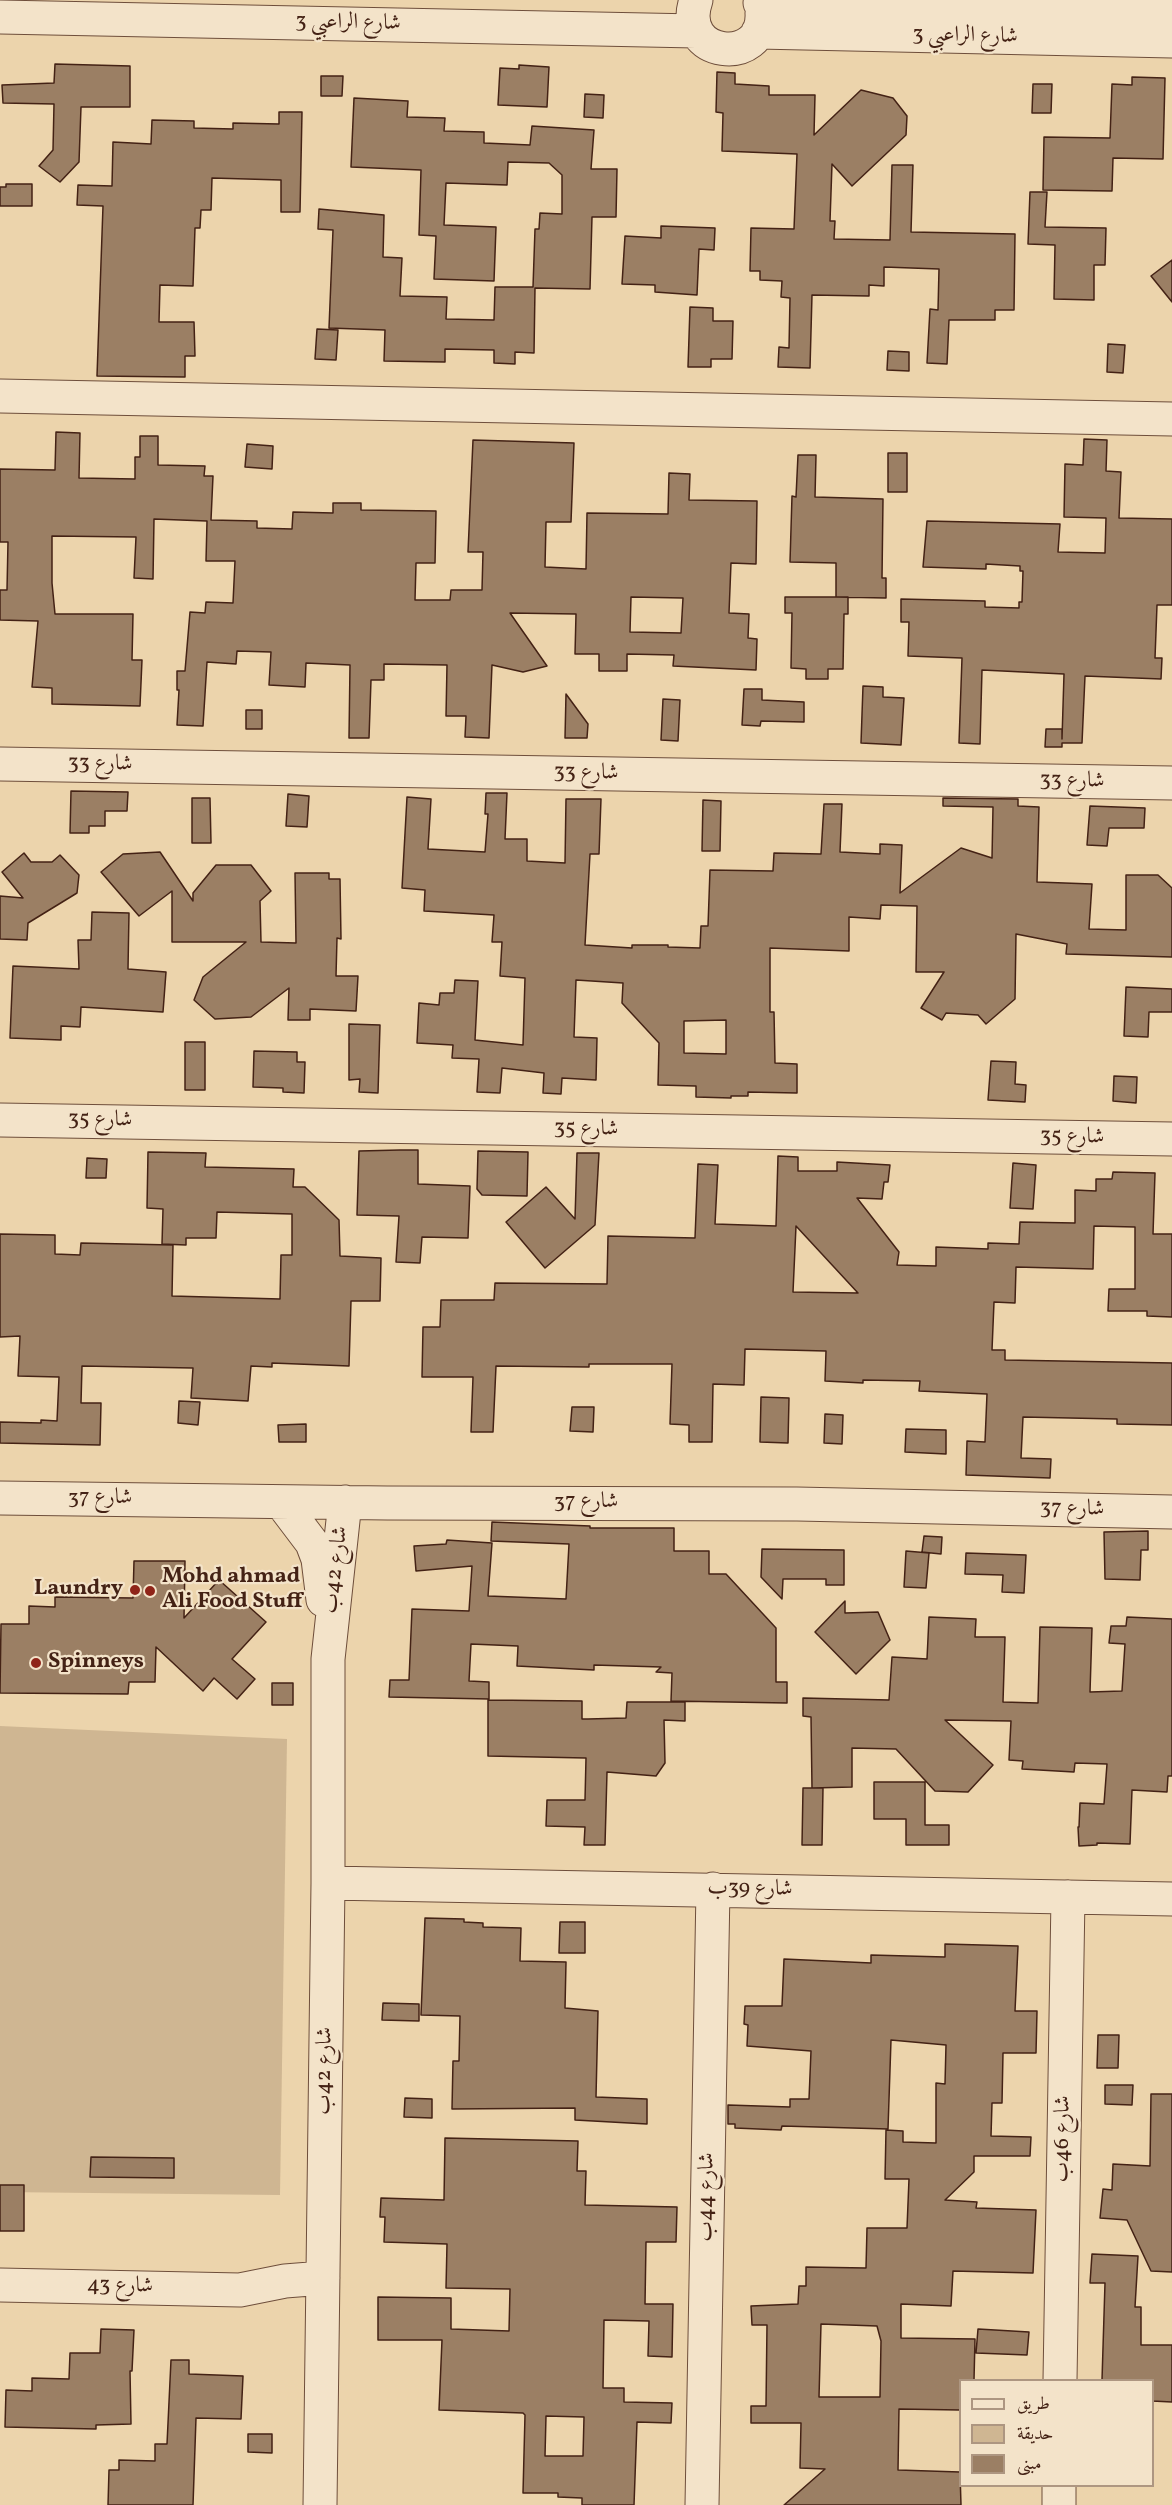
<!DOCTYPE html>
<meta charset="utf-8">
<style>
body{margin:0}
#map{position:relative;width:1172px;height:2505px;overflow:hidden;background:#ecd4ac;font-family:Vollkorn,Amiri,serif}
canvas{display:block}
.legend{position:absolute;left:959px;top:2379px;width:195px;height:108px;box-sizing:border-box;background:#f3e3c9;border:2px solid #ad9681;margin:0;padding:8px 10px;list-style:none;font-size:18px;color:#442215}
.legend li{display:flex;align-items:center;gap:12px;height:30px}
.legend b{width:30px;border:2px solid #ad9681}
</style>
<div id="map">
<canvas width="1172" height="2505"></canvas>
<ul class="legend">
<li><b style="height:8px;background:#f3e3c9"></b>طريق</li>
<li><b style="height:16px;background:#cfb692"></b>حديقة</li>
<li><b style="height:16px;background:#9b7f64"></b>مبنى</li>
</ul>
</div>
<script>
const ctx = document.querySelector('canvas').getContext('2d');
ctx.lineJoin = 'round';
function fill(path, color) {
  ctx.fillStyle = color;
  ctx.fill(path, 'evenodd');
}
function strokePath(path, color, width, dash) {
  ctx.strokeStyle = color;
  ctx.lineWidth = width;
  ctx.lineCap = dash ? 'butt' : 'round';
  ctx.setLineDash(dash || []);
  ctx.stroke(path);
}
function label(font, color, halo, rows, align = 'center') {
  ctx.font = font + ' Vollkorn,Amiri,serif';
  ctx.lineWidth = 4.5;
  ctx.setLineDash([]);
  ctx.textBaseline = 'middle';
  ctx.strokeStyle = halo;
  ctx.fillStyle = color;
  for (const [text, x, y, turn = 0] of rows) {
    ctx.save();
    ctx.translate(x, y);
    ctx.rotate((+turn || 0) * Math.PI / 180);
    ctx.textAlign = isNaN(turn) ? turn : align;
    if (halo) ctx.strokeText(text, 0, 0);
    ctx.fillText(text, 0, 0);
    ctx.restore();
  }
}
fill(new Path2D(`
 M0 1726 287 1739 280 2195 0 2192Z`), '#cfb692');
const building = new Path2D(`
 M55 64 130 66V107H81L79 162 60 182 39 166 53 150 54 104 3 103 2 85 54 83Z
 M519 65 549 67 547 107 498 105 500 68 519 69Z
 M717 72 735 73V84L769 86V95H815L814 135 861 90 893 98 907 116 906 135 852 186 832 164 830 221H835L834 239 890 240 892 165H913L911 232 1015 234 1014 310H995V320H949L947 364 927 363 930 309 938 310 939 269 884 267V286L869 285V296L812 295 810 368 778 367 779 347 789 348 790 298 781 297 782 281 760 280V271H750L751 228 794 229 797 154 722 151 723 113 716 112Z
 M321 76H343L342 96H321Z
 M1132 77 1165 78 1163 159 1113 158 1112 191 1043 190 1044 137 1110 138 1112 84 1132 85Z
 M1033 84H1052L1051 113H1032Z
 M585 94 604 95 603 118 584 117Z
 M354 98 408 101 407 117 445 118 444 131 484 132V143L530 145 532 126 594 130 591 169H617L616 217H592L590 289 535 288 534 353 515 352V364L494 363V350L445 349V362L384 361 385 330 329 328 333 230 318 229 319 209 384 215 383 257 402 258 400 296 447 297 446 319 494 320 495 287H533L535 229H539L540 213 562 214V175L549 163 508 162 507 185 446 183 444 225 496 227 494 281 434 279 436 236 419 235 421 170 351 167Z
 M279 112H302L300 212H281V180L212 178 211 210H201L200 228H195L193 286 160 285 159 322H194L195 356H185V377L97 376 103 206 77 205 78 185 112 186 113 142 151 144 152 120 194 121V128L233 129V123L279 124Z
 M6 184H32V206H0V187H6Z
 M1030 192H1047L1045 227 1106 228 1105 265H1094V300L1054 299 1055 245 1028 244Z
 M661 226 715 228 714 250 699 249 697 295 655 292V285L622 284 625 236 661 238Z
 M1172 260V302L1151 276Z
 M690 307 713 308V321H733L732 359H711V367H688Z
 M317 329 338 330 336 360 315 359Z
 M1108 344 1125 345 1123 373 1107 372Z
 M888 351 909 352V371L887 370Z
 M56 432 80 433 79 478 135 479V457H140V436H158V465L205 466 204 476H213L211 520 257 521V528L292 529 293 512 333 513V503H361V510L436 511 435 563H416L415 600H450L451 590H482L483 552H468L473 440 574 443 571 522H546L545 567 586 569 587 513 668 514 669 473 690 474 689 500 757 501 756 564 731 563 729 613 749 614 748 638 757 639 756 670 673 666 674 655 627 654V671H599V654H575L576 614 510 613 547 666 523 672 492 665 489 738 465 737 466 716H446L447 665 384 664V680H371L369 738H349L350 665 306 663 305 687 269 685 271 652 237 651 236 664 207 662 203 726 177 725 179 690H177V671H185L190 612 205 613 206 602 233 603 235 561H206L207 521 154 519 153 579 134 578 136 537 52 536V583L55 614H133L132 660H142L140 706 52 704V688L32 687 38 621 0 620V590H7L8 542H0V469L55 470ZM631 597 683 598 681 633 630 632Z
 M1084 439 1107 440 1106 471 1121 472 1119 518 1172 519V605H1157L1155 658H1162L1161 679 1085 676 1082 743H1062V747H1045L1046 729H1062V739L1064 674 982 670 980 744 959 743 962 658 908 656 909 622H901V599L985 601V607L1019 608V602H1022L1023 571H1020V566L986 564V569L923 567 927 521 1060 524 1058 552 1105 553 1106 518 1064 517 1065 464 1083 465Z
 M247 444 273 446 272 469 245 467Z
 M888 453H907V492H888Z
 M798 455H816L815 497 883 499 882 578H886V598L836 597V563L790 562 792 496 796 497Z
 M785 597H848V614H844L843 669H828V679H806V669L791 668 792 613H785Z
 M863 686 883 687V697L904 698 901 745 861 743Z
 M744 689H762V700L804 702V722L761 721 760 726 742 725Z
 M566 694 588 724 587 738H565Z
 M663 699 680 700 678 741 661 740Z
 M246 710H262V729H246Z
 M71 791 128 792 127 811H105V826H89V833H70Z
 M486 793H507L505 839H527V861L565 863 566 799H601L599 854H590L585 945 632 948V945H668V947L700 948 701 926H708L710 870 773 871 774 853 821 854 824 804H842L840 852 880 854V844L902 845 900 893 961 848 992 858 993 807 943 806V798L1018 799V806L1039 807 1037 882 1092 884 1089 929 1126 930V875H1158L1172 888V957L1066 954 1067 944 1016 934 1015 999 986 1024 978 1015 946 1013 942 1020 921 1008 944 972H916L917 906 881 905 880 919 849 917V951L770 948V1012H774L775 1063 797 1064V1093L748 1092V1096H731V1098L696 1097V1086L658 1085 659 1043 622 1003 623 983 576 980 574 1037 597 1038 596 1080 562 1078 561 1094 543 1093 544 1073 502 1068 500 1093 477 1092 479 1059 452 1058 453 1045 417 1043 419 1003 439 1005 440 993H454L455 980 478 981 475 1040 523 1045 525 978 500 976 502 942H492L494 915 424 911 425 890 402 888 407 797 431 799 428 849 485 852 488 814H485ZM726 1020V1054L684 1053V1021Z
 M288 794 309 796 307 827 286 826Z
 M192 798H210L211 843H192Z
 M703 800 721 801 720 851H702Z
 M1090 806 1145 808 1144 828H1109L1107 846 1087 845Z
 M160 852 193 901V893L216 865H251L271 891 260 901 261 942 296 943 295 873H329V879H340L341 939 337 938 336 976H358L356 1011 310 1009V1020H288L289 988 251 1017 215 1019 194 1000 203 977 246 942H172V891L139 916 101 872 123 854Z
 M24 853 31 862H52L60 855 79 875 77 893 28 923 27 940 0 939V896L23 898 2 872Z
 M92 912 129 913 128 969 166 972 163 1012 81 1007 80 1027 61 1026V1040L10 1038 13 966 79 969 78 940H91Z
 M1126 987 1172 989V1012H1149L1148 1037 1124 1036Z
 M349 1024 380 1025 378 1093 359 1092 360 1079 349 1080Z
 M185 1042H205V1090H185Z
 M254 1051 297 1052V1062H305L304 1093 283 1092V1088L253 1087Z
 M991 1061 1016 1062 1015 1084 1026 1085 1025 1102 988 1100Z
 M1114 1076 1137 1077 1136 1103 1113 1101Z
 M400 1150H418V1184L470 1186 468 1238 422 1237 420 1263 396 1262 399 1216 357 1215 359 1151Z
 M478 1151 528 1152 527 1196 482 1195 477 1189Z
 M148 1152 206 1153 205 1167 294 1169 293 1187H305L339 1220 340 1256 381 1258 380 1301H351L349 1366 272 1363V1367L251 1366 248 1401 191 1398 193 1368 82 1366 81 1403H101L100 1445 0 1443V1422L41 1423V1420L57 1421 59 1377 18 1376 20 1336 0 1337V1234L55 1235V1254L80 1255 81 1243 173 1245 172 1296 280 1299 281 1255H292V1214L217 1212 216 1238H186V1245L162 1244 163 1209 147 1208Z
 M577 1153H599L595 1225 545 1268 506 1222 546 1187 575 1219Z
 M778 1156 798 1157V1171H837V1162L890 1165 888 1182H884L882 1199 857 1198 899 1252 897 1265 936 1266V1247L988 1249V1243L1019 1244 1020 1222 1075 1223V1190L1096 1191V1179H1112L1113 1172 1155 1173 1153 1234H1172V1317L1147 1316V1311H1108L1109 1289H1135V1227L1094 1226 1093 1269 1016 1267 1015 1303 994 1302 992 1350H1005V1360L1172 1363V1425L1117 1424V1419L1023 1417 1021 1458 1051 1459 1050 1478 966 1475 967 1441 985 1442 987 1394 919 1391 920 1381 863 1380V1383L825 1381 826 1351 745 1349 744 1385 713 1384 712 1442H689V1425L670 1424 672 1364H589V1367L496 1366 493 1432H471L473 1377H422L423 1327H440L441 1300H494L495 1283 607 1284 608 1236 695 1238 698 1164 718 1165 715 1224 776 1226ZM796 1226 858 1293 793 1292Z
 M87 1158 107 1159 106 1178H86Z
 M1013 1163 1036 1165 1033 1209 1010 1208Z
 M761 1397 789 1398 788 1443 760 1442Z
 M179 1401 200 1402 198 1425 178 1423Z
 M572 1407H594L593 1432 570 1431Z
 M825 1414 843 1415 842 1444 824 1443Z
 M306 1424V1442H279L278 1425Z
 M906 1429 946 1430V1454L905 1452Z
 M492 1522 590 1526V1528H674V1551H709V1574H726L776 1628V1682H787V1703L671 1701 672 1673 656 1672 661 1667 594 1665V1670L517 1666 518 1646 471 1644 469 1681 489 1682V1699L389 1697 390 1680H409L412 1609 469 1611 472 1566 416 1571 414 1546 446 1544 447 1540 492 1543 488 1596 566 1599 569 1544 491 1541Z
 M1148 1531V1550H1141L1140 1580 1105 1579 1104 1532Z
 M924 1536 942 1537 941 1554 922 1552Z
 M762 1549 844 1550V1585H826V1579H783L782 1599 761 1577Z
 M906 1551 929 1553 926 1588 904 1587Z
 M966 1553 1026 1555 1024 1593 1002 1592 1003 1575 965 1574Z
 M134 1561H185L184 1618 219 1580 266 1622 232 1659 255 1679 237 1699 214 1678 203 1691 156 1647 155 1682H129L128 1694 0 1693 1 1624H29V1606L55 1607V1597L133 1598Z
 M845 1601V1613L878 1612 890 1640 856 1674 815 1632Z
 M929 1617 976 1619 975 1637H1005L1003 1702 1038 1703 1040 1627 1092 1628 1090 1692 1122 1691 1125 1644 1109 1643 1111 1626H1126L1127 1617 1172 1619V1776H1168L1167 1792 1132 1790 1130 1844 1097 1843V1845L1079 1846 1078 1827H1079L1080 1803 1104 1804 1107 1764 1075 1763 1074 1772 1022 1769 1023 1761 1009 1760 1011 1721 945 1720 993 1765 968 1792 935 1791 896 1749 852 1748V1787L812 1788 811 1717 803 1716V1698L889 1700 892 1657 927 1659Z
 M272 1683H293V1705H272Z
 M488 1700 582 1701V1719H588L626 1718 627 1702H685V1721L664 1720 665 1763 656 1776 607 1772 605 1845H584L585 1827 546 1826 547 1800H585L586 1758 488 1756Z
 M874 1782H925V1825H949V1845H906V1819H874Z
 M803 1788H823L822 1845H802Z
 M425 1918 464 1919V1922L483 1923V1927L521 1928 520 1961 566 1962 565 2008 598 2011 596 2097 647 2099V2124L575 2120V2108L452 2109 453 2061H459L460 2016 421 2015Z
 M560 1922H585V1953H559Z
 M945 1944 1018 1946 1015 2011H1037L1036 2053H1003L1002 2103H992L991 2136 1031 2137 1030 2156H974V2172L945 2200 977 2202 976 2208 1036 2210 1033 2273 953 2271 951 2306 901 2304V2338L975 2339 974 2380H960V2410L899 2409 898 2470 960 2472 961 2505H784L825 2469 800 2468 801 2423H751V2406H766L767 2325H752L751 2306 798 2304 799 2286H806V2267L866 2268 867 2228H907L909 2179H885L886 2130 903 2131V2142L936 2143V2083L945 2084 946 2045 891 2040 888 2129 782 2126 781 2130 735 2128V2124H728V2105L790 2107V2099H809L811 2051 747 2046 748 2025 744 2024 745 2006H782L784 1959 871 1963V1955L945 1957ZM821 2324 877 2326 881 2341 880 2397H819Z
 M383 2003 419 2004V2021L382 2020Z
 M1098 2035H1119L1118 2068H1097Z
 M1105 2085H1133L1132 2105 1105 2104Z
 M1151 2094H1172V2272L1151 2271 1127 2220 1100 2218 1103 2189 1112 2190 1113 2164 1150 2166Z
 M405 2098 432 2099V2118L404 2117Z
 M445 2138 578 2141 577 2171H586L585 2205 677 2207 676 2242H646L645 2304H673L672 2357 648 2356 649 2321 604 2320 603 2388H624V2402L672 2403 671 2423 637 2422 634 2505H582V2498L558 2497V2493H523L525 2415 523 2413 439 2410 442 2340H378V2297L451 2298V2329L509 2331 510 2289 446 2288 447 2244 384 2242 385 2217H380L381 2198 444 2200ZM546 2416 584 2417 583 2456H545Z
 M91 2157 174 2158V2178L90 2177Z
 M0 2185H24V2231H0Z
 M1092 2254 1138 2256 1135 2307H1141V2345H1172V2402L1152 2401V2380H1102L1105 2283H1090Z
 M101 2329 134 2330 132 2371H130L131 2424 96 2425V2429L5 2427 6 2390 32 2391V2378L69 2379 70 2353H100Z
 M978 2329 1029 2332 1027 2355 976 2353Z
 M171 2360H189V2374L243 2376 241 2419 196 2418 193 2505H108L109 2470H119V2460L155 2461V2444H167Z
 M248 2434H272V2453L248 2452Z`);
fill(building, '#9b7f64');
strokePath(building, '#442215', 1.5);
const minor = new Path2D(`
 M696 0C676 58 765 67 762 13
 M760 3 1172 8
 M0 17 696 31
 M758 32 1172 41
 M0 396 1172 419
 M0 764 1172 783
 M0 1120 1172 1139
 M0 1498 387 1503 797 1504 1172 1512
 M281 1502 312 1543 318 1559 323 1600
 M328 1883 1172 1899
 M0 2285 240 2290 285 2281 323 2278
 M1060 2380 1068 1897
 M320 2505 328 1883V1659L345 1502
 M702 2505 713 1889
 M1059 2505V2486`);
strokePath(minor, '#6e4e3b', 35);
strokePath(minor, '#f3e3c9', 33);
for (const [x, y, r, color] of [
 [135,1590,6,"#8f2418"],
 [150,1591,6,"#8f2418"],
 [36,1663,6,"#8f2418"]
]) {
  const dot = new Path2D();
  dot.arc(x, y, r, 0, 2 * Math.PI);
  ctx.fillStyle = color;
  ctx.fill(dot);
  strokePath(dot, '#f3e3c9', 2);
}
label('22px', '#442215', '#f3e3c9', [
 ["شارع الراعبي 3",348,24,1],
 ["شارع الراعبي 3",965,37,1],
 ["شارع 33",100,765,1],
 ["شارع 33",586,774,1],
 ["شارع 33",1072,782,1],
 ["شارع 35",100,1121,1],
 ["شارع 35",586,1130,1],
 ["شارع 35",1072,1138,1],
 ["شارع 37",100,1499],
 ["شارع 37",586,1503],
 ["شارع 37",1072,1510,1],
 ["شارع 42ب",337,1570,-83],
 ["شارع 39ب",750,1890,1],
 ["شارع 42ب",326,2071,-89],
 ["شارع 46ب",1064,2139,-89],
 ["شارع 44ب",708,2197,-89],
 ["شارع 43",120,2287,1]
]);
label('bold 22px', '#442215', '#f3e3c9', [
 ["Mohd ahmad",162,1578],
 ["Ali Food Stuff",162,1603],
 ["Laundry",123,1590,"right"],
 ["Spinneys",48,1663]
], 'left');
</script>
